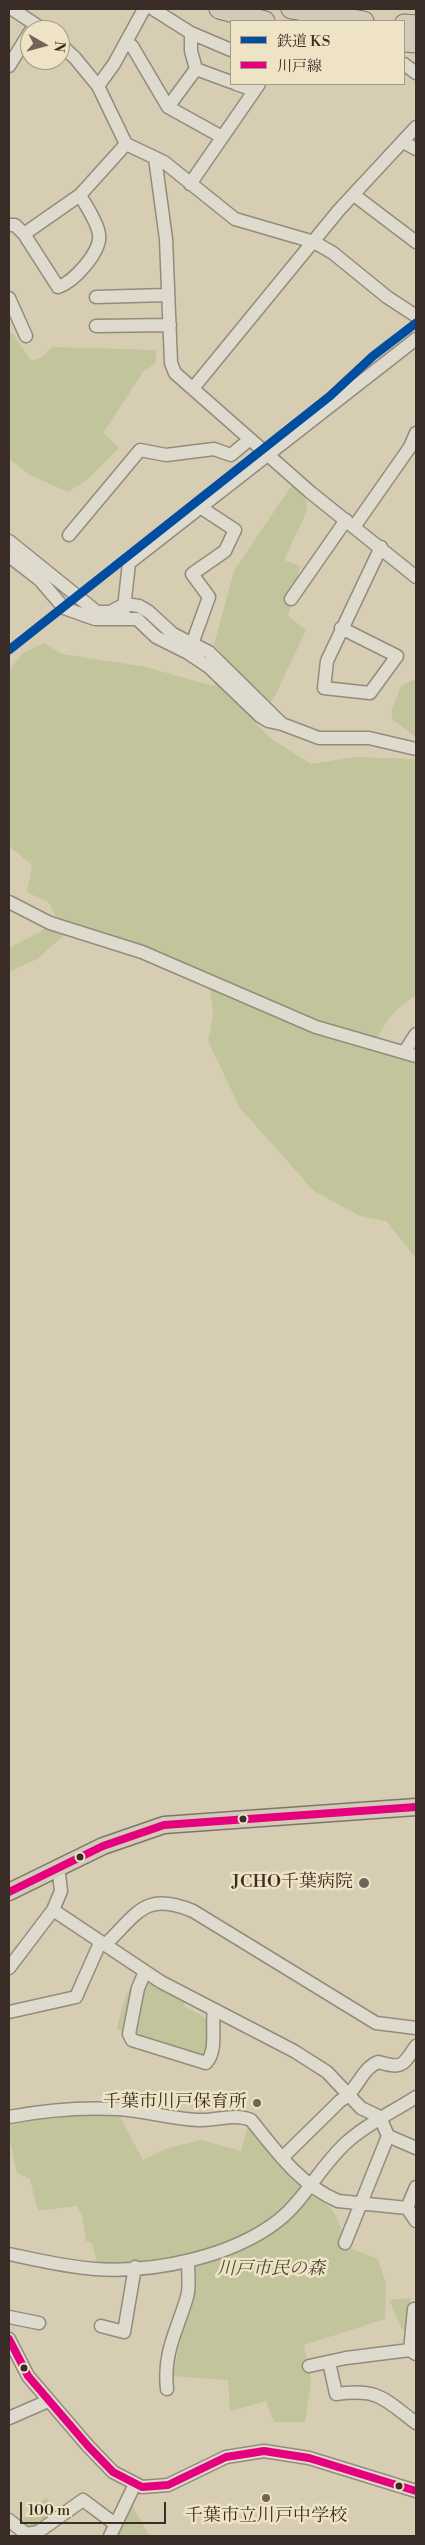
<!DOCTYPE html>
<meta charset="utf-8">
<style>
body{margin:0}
#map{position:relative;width:425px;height:2545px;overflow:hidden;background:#d6cdb3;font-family:"Libre Bodoni","Noto Serif JP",serif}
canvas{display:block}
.frame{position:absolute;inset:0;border:10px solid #3a2c27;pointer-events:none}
.legend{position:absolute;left:230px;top:20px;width:175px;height:65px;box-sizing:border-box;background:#eee3c4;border:1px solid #a69a85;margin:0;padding:6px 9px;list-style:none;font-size:15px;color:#3a2c27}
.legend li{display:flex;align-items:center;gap:10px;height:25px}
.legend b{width:25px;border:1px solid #a69a85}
.north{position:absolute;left:20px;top:20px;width:50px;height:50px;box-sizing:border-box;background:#eee3c4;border:1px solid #a69a85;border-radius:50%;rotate:97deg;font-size:14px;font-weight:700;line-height:20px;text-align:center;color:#3a2c27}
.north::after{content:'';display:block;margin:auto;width:18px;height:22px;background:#716458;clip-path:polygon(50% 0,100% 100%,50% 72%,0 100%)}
.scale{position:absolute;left:20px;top:2502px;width:146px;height:22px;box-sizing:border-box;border:2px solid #3a2c27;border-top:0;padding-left:6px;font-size:15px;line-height:18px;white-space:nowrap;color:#3a2c27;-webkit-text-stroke:4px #eee3c4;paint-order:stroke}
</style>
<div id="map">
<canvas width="425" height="2545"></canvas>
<div class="frame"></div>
<ul class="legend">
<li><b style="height:6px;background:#014ea0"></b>鉄道 KS</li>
<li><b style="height:6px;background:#e5007d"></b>川戸線</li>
</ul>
<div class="north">N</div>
<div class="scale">100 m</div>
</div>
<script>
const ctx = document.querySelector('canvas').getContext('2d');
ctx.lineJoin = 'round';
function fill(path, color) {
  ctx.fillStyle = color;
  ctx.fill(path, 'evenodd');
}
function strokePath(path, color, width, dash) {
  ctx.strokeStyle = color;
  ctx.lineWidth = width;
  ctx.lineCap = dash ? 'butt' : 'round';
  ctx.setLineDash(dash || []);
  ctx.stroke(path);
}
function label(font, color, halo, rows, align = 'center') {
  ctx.font = font + ' "Libre Bodoni","Noto Serif JP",serif';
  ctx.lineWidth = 5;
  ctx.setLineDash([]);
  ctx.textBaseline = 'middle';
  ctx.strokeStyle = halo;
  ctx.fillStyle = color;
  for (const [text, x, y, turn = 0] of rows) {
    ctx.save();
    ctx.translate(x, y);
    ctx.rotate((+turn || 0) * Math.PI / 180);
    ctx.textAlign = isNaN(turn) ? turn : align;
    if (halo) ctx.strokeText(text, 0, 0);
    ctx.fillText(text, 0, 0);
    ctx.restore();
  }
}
fill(new Path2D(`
 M12 333 32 361 40 358 53 347 156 350V363L143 372 103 433 119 448 87 480 68 492 28 474 9 458V336Z
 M292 485 305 493 307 511 284 560 300 566 288 616 306 630 276 694 257 725 270 738 311 764 354 757 416 759V995C394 1009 384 1023 373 1047L416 1064V1258L386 1221 360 1216 314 1191 240 1108 208 1041 213 1014 208 972 84 926 61 938 37 959 9 972V948L40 932 57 919 49 903 27 892 32 865 9 846V670L23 653 44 643 62 654 146 667 213 686 233 667 214 645 234 571Z
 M416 679V737L393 720 391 712 401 686Z
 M148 1981 185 2000 184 2006 209 2020 210 2036 204 2060 135 2034 143 1991Z
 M130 1987 136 1988 127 2035 117 2028 123 2004Z
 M74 2112 119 2115 143 2160 168 2148 201 2140 241 2151 249 2122 334 2212 350 2248 378 2259 386 2284 385 2319 304 2345 311 2381 305 2422H274L266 2401 230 2411 228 2380 172 2376 190 2301 191 2259 98 2265 92 2243 86 2241 82 2216 77 2206 38 2211 30 2179 17 2173 9 2136V2120Z
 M411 2298 407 2330 402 2329 389 2300Z
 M46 2498 57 2511 34 2529H28L20 2522Z
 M131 2504 150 2536H115Z`), '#c2c49c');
const minor = new Path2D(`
 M12 9 44 30
 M153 9 191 33 231 50
 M191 33V51L196 69
 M60 44 75 58 98 86 126 144 164 162 235 219 314 242 333 253 387 297 416 316
 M132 46 168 107 222 137
 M404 64 416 73
 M9 66 30 32
 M196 69 231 82
 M236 84 254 90
 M98 86 114 64 144 9
 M168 107 196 69
 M403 142 416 149
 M155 158 166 239 171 363 175 373 310 492 416 577
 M190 184 259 84
 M354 195 416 242
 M9 225H15L24 234 58 287C74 282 102 251 99 234 97 221 86 206 80 195
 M24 234 80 195 126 144
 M96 297 167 295
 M9 298 26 336
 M96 326 170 325
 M194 387 339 210 416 127
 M354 527 410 447 416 433
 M69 535 140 450 166 455 214 449 231 455 250 439
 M9 541 97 612H110L125 604 139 606 149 612 173 634 209 652 282 724 319 738H369L416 749
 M9 556 40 580 64 608 95 619H137L156 637 188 653 209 667 260 716 268 721 282 724
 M291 599 346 520
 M123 617 129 563 416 339
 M341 628 397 656 370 693 324 688 327 661 381 547
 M192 644 209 597 192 574 225 551 235 530 200 507
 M9 902 50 923 142 952 316 1027 416 1056
 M405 1051 416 1034
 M53 1910 161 1982 294 2051 327 2072 361 2108 380 2117 388 2136 345 2243
 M105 1945C138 1913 145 1891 193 1911L376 2023 416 2028
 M9 1968 53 1910 61 1891 58 1866
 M145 1972 138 1988 129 2034 132 2040 206 2063C218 2050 211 2026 214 2010
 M9 2012 76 1997 100 1943
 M9 2117C45 2110 82 2107 119 2109 147 2111 175 2120 202 2120 219 2120 236 2113 251 2120 277 2152 299 2184 338 2201L407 2208 416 2221
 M388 2136 416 2148
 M282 2158 340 2101C357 2092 361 2069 378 2062 403 2069 402 2066 416 2046
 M407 2208 416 2187
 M9 2254C37 2260 66 2267 95 2269 154 2273 232 2257 279 2220 306 2198 321 2165 347 2142 368 2123 393 2112 416 2097
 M9 2317 39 2323
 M101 2326 124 2332 135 2267
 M9 2339 28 2376 88 2446 113 2472 142 2487 168 2485 226 2457 264 2451 309 2458 416 2491
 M410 2350 414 2309
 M329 2362 336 2394C379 2388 384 2399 416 2423
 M309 2366 346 2358 410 2350 416 2354
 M167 2389C163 2352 177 2331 187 2297 190 2287 188 2273 188 2262
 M9 2418 48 2401
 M9 2520 26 2534 38 2532 83 2500 115 2524
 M110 2536 135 2484`);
const major = new Path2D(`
 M9 1892 103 1846 164 1825 416 1807`);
const highway = new Path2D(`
 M219 9 265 21
 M291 9 364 21
 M404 24 416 25
 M404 42 416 43`);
strokePath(minor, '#928c7d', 15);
strokePath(major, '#7d7669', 19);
strokePath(highway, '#7d7669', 21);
strokePath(minor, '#dedacd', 12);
strokePath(major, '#d3cbb9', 16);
strokePath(highway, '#d3cbb9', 19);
strokePath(new Path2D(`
 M9 1892 103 1846 164 1825 416 1807
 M9 2339 28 2376 88 2446 113 2472 142 2487 168 2485 226 2457 264 2451 309 2458 416 2491`), '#e5007d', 8);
strokePath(new Path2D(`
 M9 650 330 396 373 356 416 323`), '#014ea0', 9);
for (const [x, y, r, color] of [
 [243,1819,4.5,"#3a2c27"],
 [80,1857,4.5,"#3a2c27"],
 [364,1883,6,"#716458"],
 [257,2103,5,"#716458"],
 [24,2368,4.5,"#3a2c27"],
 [399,2486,4.5,"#3a2c27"],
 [266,2498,5,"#716458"]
]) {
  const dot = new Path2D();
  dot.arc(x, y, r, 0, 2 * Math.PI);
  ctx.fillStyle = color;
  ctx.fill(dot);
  strokePath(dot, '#eee3c4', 2);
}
label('18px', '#3a2c27', '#eee3c4', [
 ["JCHO千葉病院",353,1883],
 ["千葉市川戸保育所",247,2103],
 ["千葉市立川戸中学校",266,2517,"center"]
], 'right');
label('italic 18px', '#52493b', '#eee3c4', [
 ["川戸市民の森",271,2270]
]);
</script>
